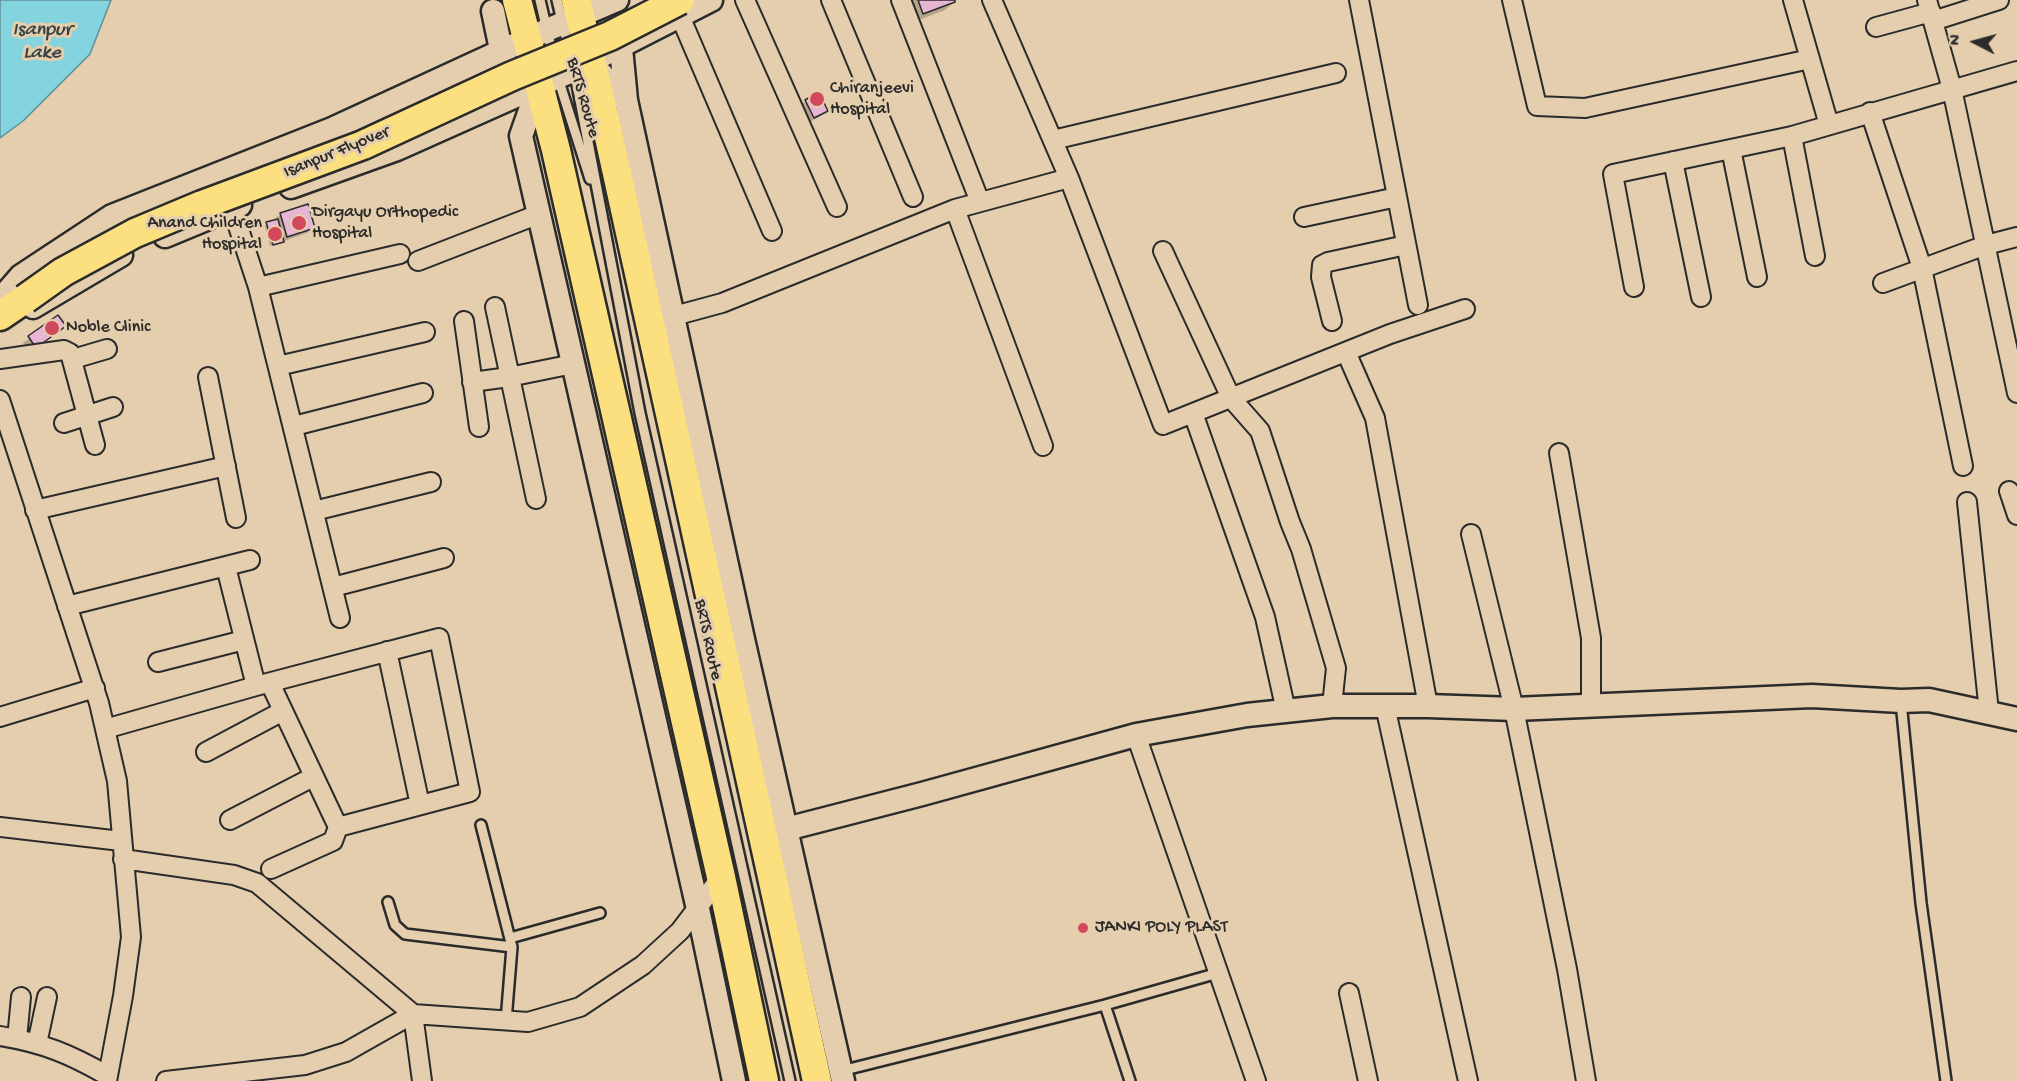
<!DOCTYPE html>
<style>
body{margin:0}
#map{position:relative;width:2017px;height:1081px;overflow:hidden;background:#e4cead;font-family:"Gochi Hand",sans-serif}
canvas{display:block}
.north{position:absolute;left:1945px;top:12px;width:60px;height:60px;-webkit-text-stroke:4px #e4cead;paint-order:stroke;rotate:276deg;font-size:16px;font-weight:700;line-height:24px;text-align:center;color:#2b2b2b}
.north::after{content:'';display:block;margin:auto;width:21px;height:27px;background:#2b2b2b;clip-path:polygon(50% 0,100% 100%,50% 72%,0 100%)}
</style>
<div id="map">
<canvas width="2017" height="1081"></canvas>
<div class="north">N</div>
</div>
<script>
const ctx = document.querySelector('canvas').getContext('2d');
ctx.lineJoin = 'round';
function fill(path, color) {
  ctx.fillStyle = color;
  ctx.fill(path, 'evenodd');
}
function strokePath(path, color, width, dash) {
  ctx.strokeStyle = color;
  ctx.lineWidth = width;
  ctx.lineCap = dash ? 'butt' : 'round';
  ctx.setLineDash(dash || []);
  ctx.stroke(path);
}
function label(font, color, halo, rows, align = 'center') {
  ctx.font = font + ' "Gochi Hand",sans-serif';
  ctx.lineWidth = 6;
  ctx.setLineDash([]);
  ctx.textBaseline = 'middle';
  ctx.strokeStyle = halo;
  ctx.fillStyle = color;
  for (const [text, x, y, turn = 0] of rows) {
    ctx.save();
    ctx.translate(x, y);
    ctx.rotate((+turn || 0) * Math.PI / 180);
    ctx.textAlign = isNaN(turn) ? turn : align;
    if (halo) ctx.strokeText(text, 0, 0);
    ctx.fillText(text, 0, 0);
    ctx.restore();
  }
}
const water = new Path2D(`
 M0 0H111L90 54 23 121 0 138Z`);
fill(water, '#83d4de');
strokePath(water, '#609096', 1.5);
fill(new Path2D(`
 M906 0H953L954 2 945 10 914 22Z
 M806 101 826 111 821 116 808 123 800 106Z
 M281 214 313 228 307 233 270 246 265 226Z
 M58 317 64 326 29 352 23 343Z`), '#0003');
const building = new Path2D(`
 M918 0H955V2L923 14Z
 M819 92 828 111 814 118 805 100Z
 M308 204 315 228 287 237 280 213Z
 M278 219 284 242 273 245 266 222Z
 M58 315 66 326 36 348 28 336Z`);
fill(building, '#e6b5d4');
strokePath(building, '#2b2b2b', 1.5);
const service = new Path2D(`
 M540 0 553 56
 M557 0 569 50
 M574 69 640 413 790 1081
 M558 78 590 179
 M1901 702 1921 903 1946 1081
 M481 825 512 947 506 1021
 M388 902 395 925 405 934 512 947
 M510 938 600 913
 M1105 1005 1218 973
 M841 1071 1105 1005 1130 1081`);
const minor = new Path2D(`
 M745 0 837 207
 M831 0 913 197
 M901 0 980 202
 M1359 0 1418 305
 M1512 0 1537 106 1585 108 1810 59
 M1793 0 1829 125
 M1927 0 1952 89 2017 393
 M680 16 772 231
 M1933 21 1999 0
 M1876 27 1931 12
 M1870 112 1922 268 1963 466
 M1792 136 1815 256
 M1053 140 1336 73
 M1731 149 1757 277
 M1673 161 1701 297
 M1069 178 1163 425 1390 334 1465 309
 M232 208 258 287 340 618
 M955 209 1043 446
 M1304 217 1397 197
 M1163 251 1231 398 1260 431 1290 522 1301 549 1336 668 1332 706
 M418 261 539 214
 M1883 283 1986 245 2017 237
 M258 287 400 254
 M1634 287 1613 174 1792 136 2017 71
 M495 307 536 499
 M674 316 722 303 955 209 1069 178 992 0
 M464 321 479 427
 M1332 321 1321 277 1322 265 1328 262 1406 245
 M1346 352 1375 418 1428 706
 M0 359 64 350 70 353 95 445
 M73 359 107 349
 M278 366 425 332
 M208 377 236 518
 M472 382 509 377 573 364
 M0 400 99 703 117 781 131 937 123 996 107 1081
 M1193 413 1265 617 1286 711
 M64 423 113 407
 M294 426 423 393
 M1559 453 1591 638V705
 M2009 491 2017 515
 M1967 502 1989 712
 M35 510 226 466
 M314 511 431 482
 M1471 534 1514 709 1567 969 1586 1081
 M226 567 256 686
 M333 587 444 558
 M67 606 250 560
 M387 651 420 805
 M158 662 244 640
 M270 683 338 827 333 841 271 869
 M1385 706 1468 1081
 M0 717 95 688
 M105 729 256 686 439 638 470 792 338 827
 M1136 735 1256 1081
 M206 752 283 711
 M230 820 313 777
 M0 827 121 841
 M123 859 234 875 257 883 413 1014 422 1081
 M1349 993 1368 1081
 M0 1036C43 1043 70 1054 108 1076
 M17 1039 21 997
 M37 1044 47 997
 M166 1081 305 1065 346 1052 413 1014 528 1022 580 1007 643 965 680 931 721 877`);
const tertiary = new Path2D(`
 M493 11 504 64
 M617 36 621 48 626 100
 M591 63 626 100 743 639 843 1081
 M539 85 521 136 698 909 734 1081
 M291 187 397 149 574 70 711 0
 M165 236 240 205
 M0 300 21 276 112 216 332 129 547 30 617 0
 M33 307 121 255
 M763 835 922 794 1136 735 1247 715 1332 706H1428L1514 709 1812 696 1901 701 1929 700 2017 719`);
const primary = new Path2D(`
 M517 0 556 150 721 877 764 1081
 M576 0 605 119 817 1081
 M0 316 25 299`);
strokePath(service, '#2b2b2b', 14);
strokePath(minor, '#2b2b2b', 22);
strokePath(tertiary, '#2b2b2b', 27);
strokePath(primary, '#2b2b2b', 33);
strokePath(service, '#e4cead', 9);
strokePath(minor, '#e4cead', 18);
strokePath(tertiary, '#e4cead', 22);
strokePath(primary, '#fce080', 28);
const primaryBridge = new Path2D(`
 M25 299 63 272 135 233 202 205 363 145 512 76 610 36 680 0`);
strokePath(primaryBridge, '#2b2b2b', 33, []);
strokePath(primaryBridge, '#fce080', 28);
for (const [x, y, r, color] of [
 [817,99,8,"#d1495b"],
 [299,223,8,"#d1495b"],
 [275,234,8,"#d1495b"],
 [52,328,8,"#d1495b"],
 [1083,928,6,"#d1495b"]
]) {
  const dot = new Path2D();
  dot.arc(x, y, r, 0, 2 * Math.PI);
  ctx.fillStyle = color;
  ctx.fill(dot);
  strokePath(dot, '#e4cead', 2);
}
label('18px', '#2b2b2b', '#e4cead', [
 ["Chiranjeevi",830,89],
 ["Hospital",830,110],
 ["Dirgayu Orthopedic",312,213],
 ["Hospital",312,234],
 ["Anand Children",262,224,"right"],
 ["Hospital",262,245,"right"],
 ["Noble Clinic",66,328],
 ["JANKI POLY PLAST",1095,928]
], 'left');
label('18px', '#2b2b2b', '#e4cead', [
 ["BRTS Route",582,98,74],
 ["Isanpur Flyover",337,153,-22],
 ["BRTS Route",707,640,78]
]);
label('italic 20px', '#384446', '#e4cead', [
 ["Isanpur",42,31],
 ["Lake",42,54]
]);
</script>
